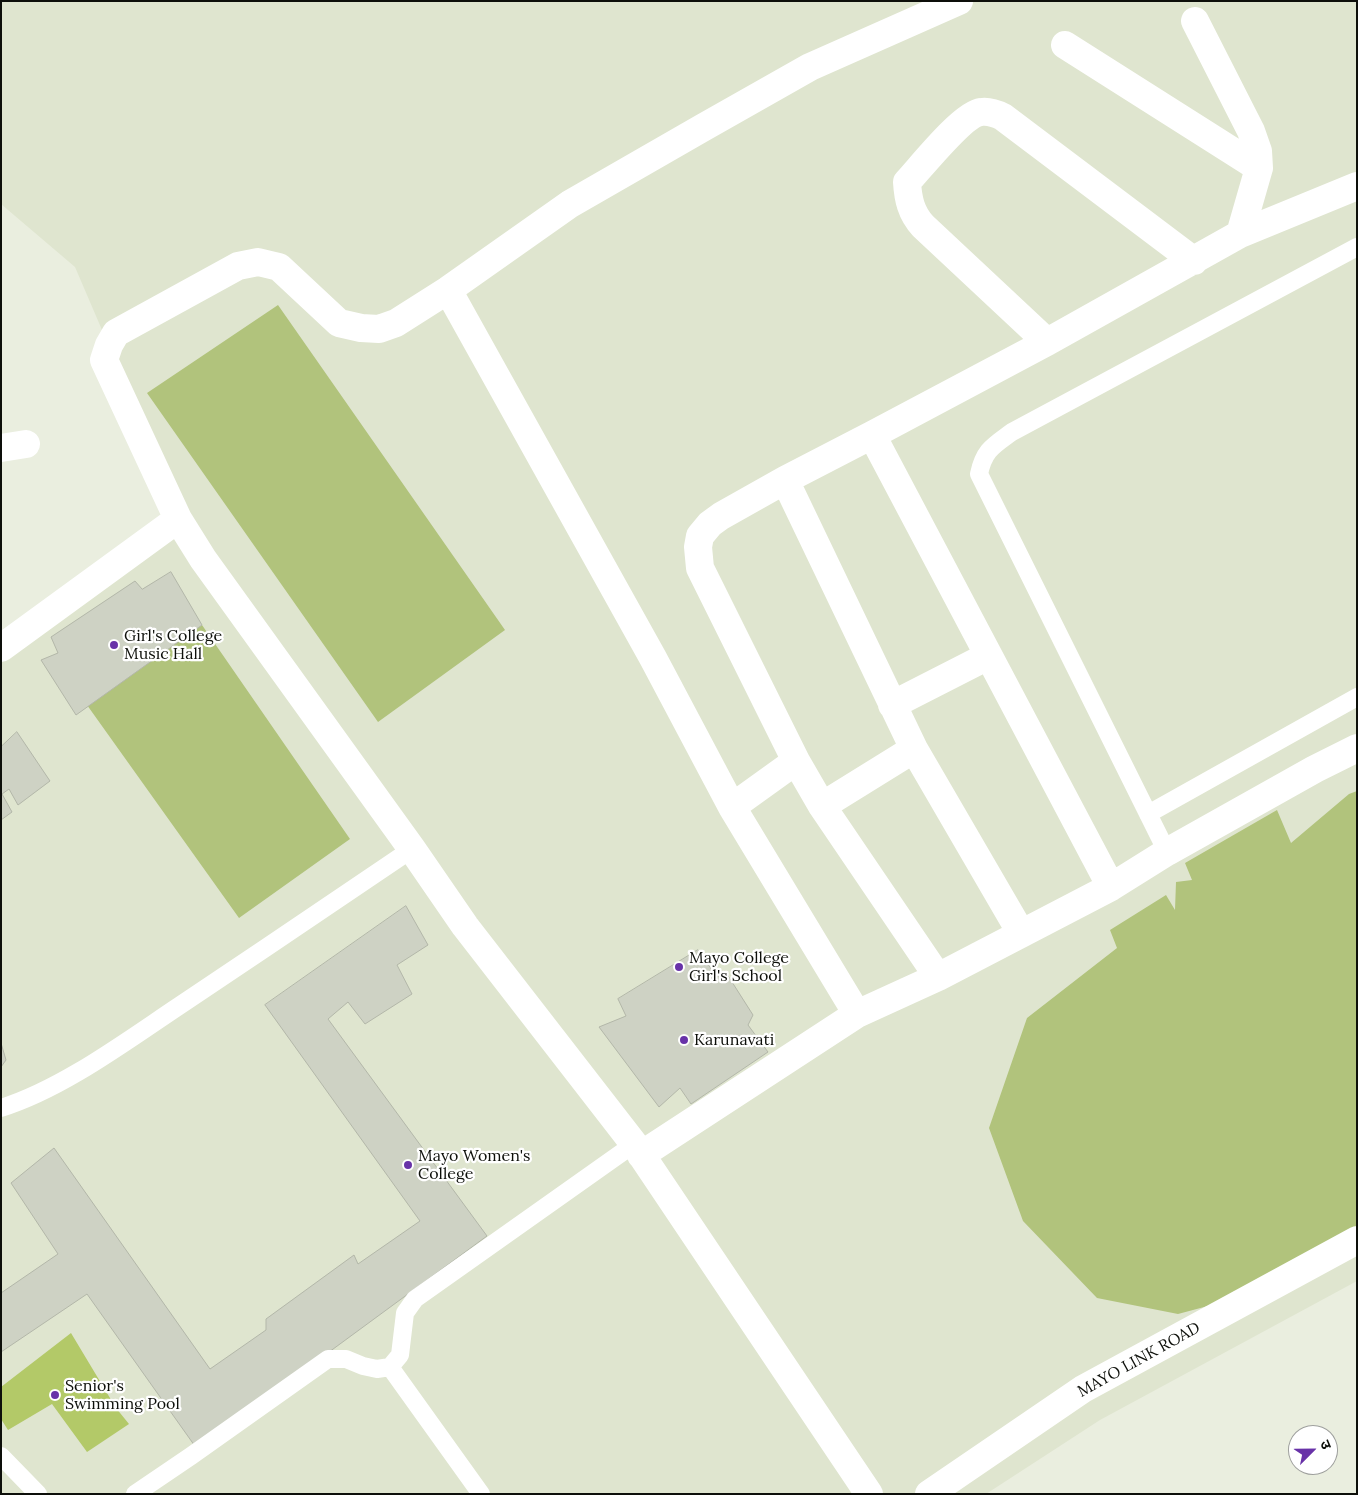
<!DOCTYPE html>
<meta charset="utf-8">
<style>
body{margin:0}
#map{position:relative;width:1358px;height:1495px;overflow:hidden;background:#eaeedf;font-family:Lora,"Noto Sans Devanagari",serif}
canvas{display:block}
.frame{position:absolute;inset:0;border:2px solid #0d0f0a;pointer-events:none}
.north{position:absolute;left:1288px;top:1425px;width:50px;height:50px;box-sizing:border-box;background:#fff;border:1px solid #9e9f9d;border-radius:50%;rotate:67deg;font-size:14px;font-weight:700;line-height:20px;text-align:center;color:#0d0f0a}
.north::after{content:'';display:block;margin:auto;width:18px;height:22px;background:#6832a8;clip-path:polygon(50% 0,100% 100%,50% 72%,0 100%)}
</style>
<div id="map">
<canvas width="1358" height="1495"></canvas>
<div class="frame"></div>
<div class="north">उ</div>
</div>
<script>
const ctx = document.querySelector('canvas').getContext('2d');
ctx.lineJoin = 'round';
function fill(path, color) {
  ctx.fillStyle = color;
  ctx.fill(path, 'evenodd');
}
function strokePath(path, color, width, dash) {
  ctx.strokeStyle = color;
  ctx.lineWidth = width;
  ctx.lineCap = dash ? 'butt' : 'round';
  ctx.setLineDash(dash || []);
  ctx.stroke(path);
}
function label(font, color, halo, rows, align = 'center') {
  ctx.font = font + ' Lora,serif';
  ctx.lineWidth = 4.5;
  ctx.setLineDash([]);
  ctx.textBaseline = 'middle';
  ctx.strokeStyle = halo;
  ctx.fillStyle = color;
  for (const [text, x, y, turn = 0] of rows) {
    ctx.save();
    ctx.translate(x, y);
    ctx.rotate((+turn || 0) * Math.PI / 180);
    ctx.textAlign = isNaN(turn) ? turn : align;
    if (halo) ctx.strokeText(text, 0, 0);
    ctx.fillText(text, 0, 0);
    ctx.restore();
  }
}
fill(new Path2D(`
 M1 1H1357V1281L1100 1420 986 1494H1V653L183 519 75 267 1 204Z`), '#dfe5cf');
fill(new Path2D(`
 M278 305 505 630 378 722 147 393Z
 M202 625 350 839 239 918 87 705Z
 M1357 791V1239L1234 1299 1178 1314 1097 1298 1023 1221 989 1128 1027 1018 1117 948 1110 930 1166 895 1175 910 1176 882 1192 880 1185 863 1277 810 1291 843 1349 794Z`), '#b1c37c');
fill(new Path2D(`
 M71 1333 116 1408 129 1424 87 1452 52 1404 8 1430 1 1419V1387Z`), '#b3c968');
const building = new Path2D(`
 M171 572 202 625 76 715 41 660 58 653 51 637 135 581 142 589Z
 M17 732 50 781 18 805 9 789 2 794 12 812 1 820V747Z
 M406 906 428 945 397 965 412 994 365 1024 348 1002 328 1019 487 1236 197 1449 87 1294 1 1352V1293L58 1254 11 1183 54 1148 210 1369 266 1330V1319L354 1255 358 1264 420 1221 265 1005Z
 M698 950 717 977 725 971 753 1015 748 1025 768 1052 691 1104 680 1088 659 1107 599 1027 626 1016 618 999Z
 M1 1043 6 1060 1 1067Z`);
fill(building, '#ced2c4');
strokePath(building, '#b3b7a9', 1);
strokePath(new Path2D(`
 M1148 814 1357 697
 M1167 852 979 474C984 450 993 446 1012 432L1357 247
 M1 1108C62 1089 125 1042 179 1006 257 954 334 902 412 849
 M390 1367 481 1494
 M1 1456 38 1494
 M135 1494 191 1456 328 1359H346L363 1366 377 1369 390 1367 400 1355 405 1313 415 1299 634 1144`), '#fff', 18);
strokePath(new Path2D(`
 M1195 21 1251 131 1258 151 1259 168
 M1065 45 1259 168 1240 234
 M448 290 653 658 732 807 857 1014 938 977 1111 887 1167 852 1315 769 1357 748
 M1047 342 923 226C911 213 908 199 907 182 921 167 963 114 981 112 988 111 997 114 1003 117L1194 261
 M872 435 1111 887
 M1 448 26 444
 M785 480 914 749 1021 933
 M1 648 178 519
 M892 705 988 656
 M822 806 914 749
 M732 807 796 761
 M938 977 822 806 796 761 700 568 698 547 700 536 710 524 721 516 785 480 872 435 1047 342 1240 234 1357 186
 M641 1155 857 1014
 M869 1494 634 1144 465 926 412 849 203 559 178 519 104 360 109 345 116 333 238 266 258 262 279 267 339 323 361 328 379 329 396 323 448 290 570 204 704 127 810 67 959 1`), '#fff', 28);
strokePath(new Path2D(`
 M929 1494 1083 1389 1357 1240`), '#fff', 28);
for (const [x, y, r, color] of [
 [114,645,5,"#6832a8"],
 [679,967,5,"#6832a8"],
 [684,1040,5,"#6832a8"],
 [408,1165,5,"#6832a8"],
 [55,1395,5,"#6832a8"]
]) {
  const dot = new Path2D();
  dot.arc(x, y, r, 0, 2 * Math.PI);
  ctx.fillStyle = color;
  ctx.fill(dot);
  strokePath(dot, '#fff', 2);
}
label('16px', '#0d0f0a', '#fff', [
 ["Girl's College",124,636],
 ["Music Hall",124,654],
 ["Mayo College",689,958],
 ["Girl's School",689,976],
 ["Karunavati",694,1040],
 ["Mayo Women's",418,1156],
 ["College",418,1174],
 ["Senior's",65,1386],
 ["Swimming Pool",65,1404]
], 'left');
label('16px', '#0d0f0a', '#fff', [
 ["MAYO LINK ROAD",1139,1360,-29]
]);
</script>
